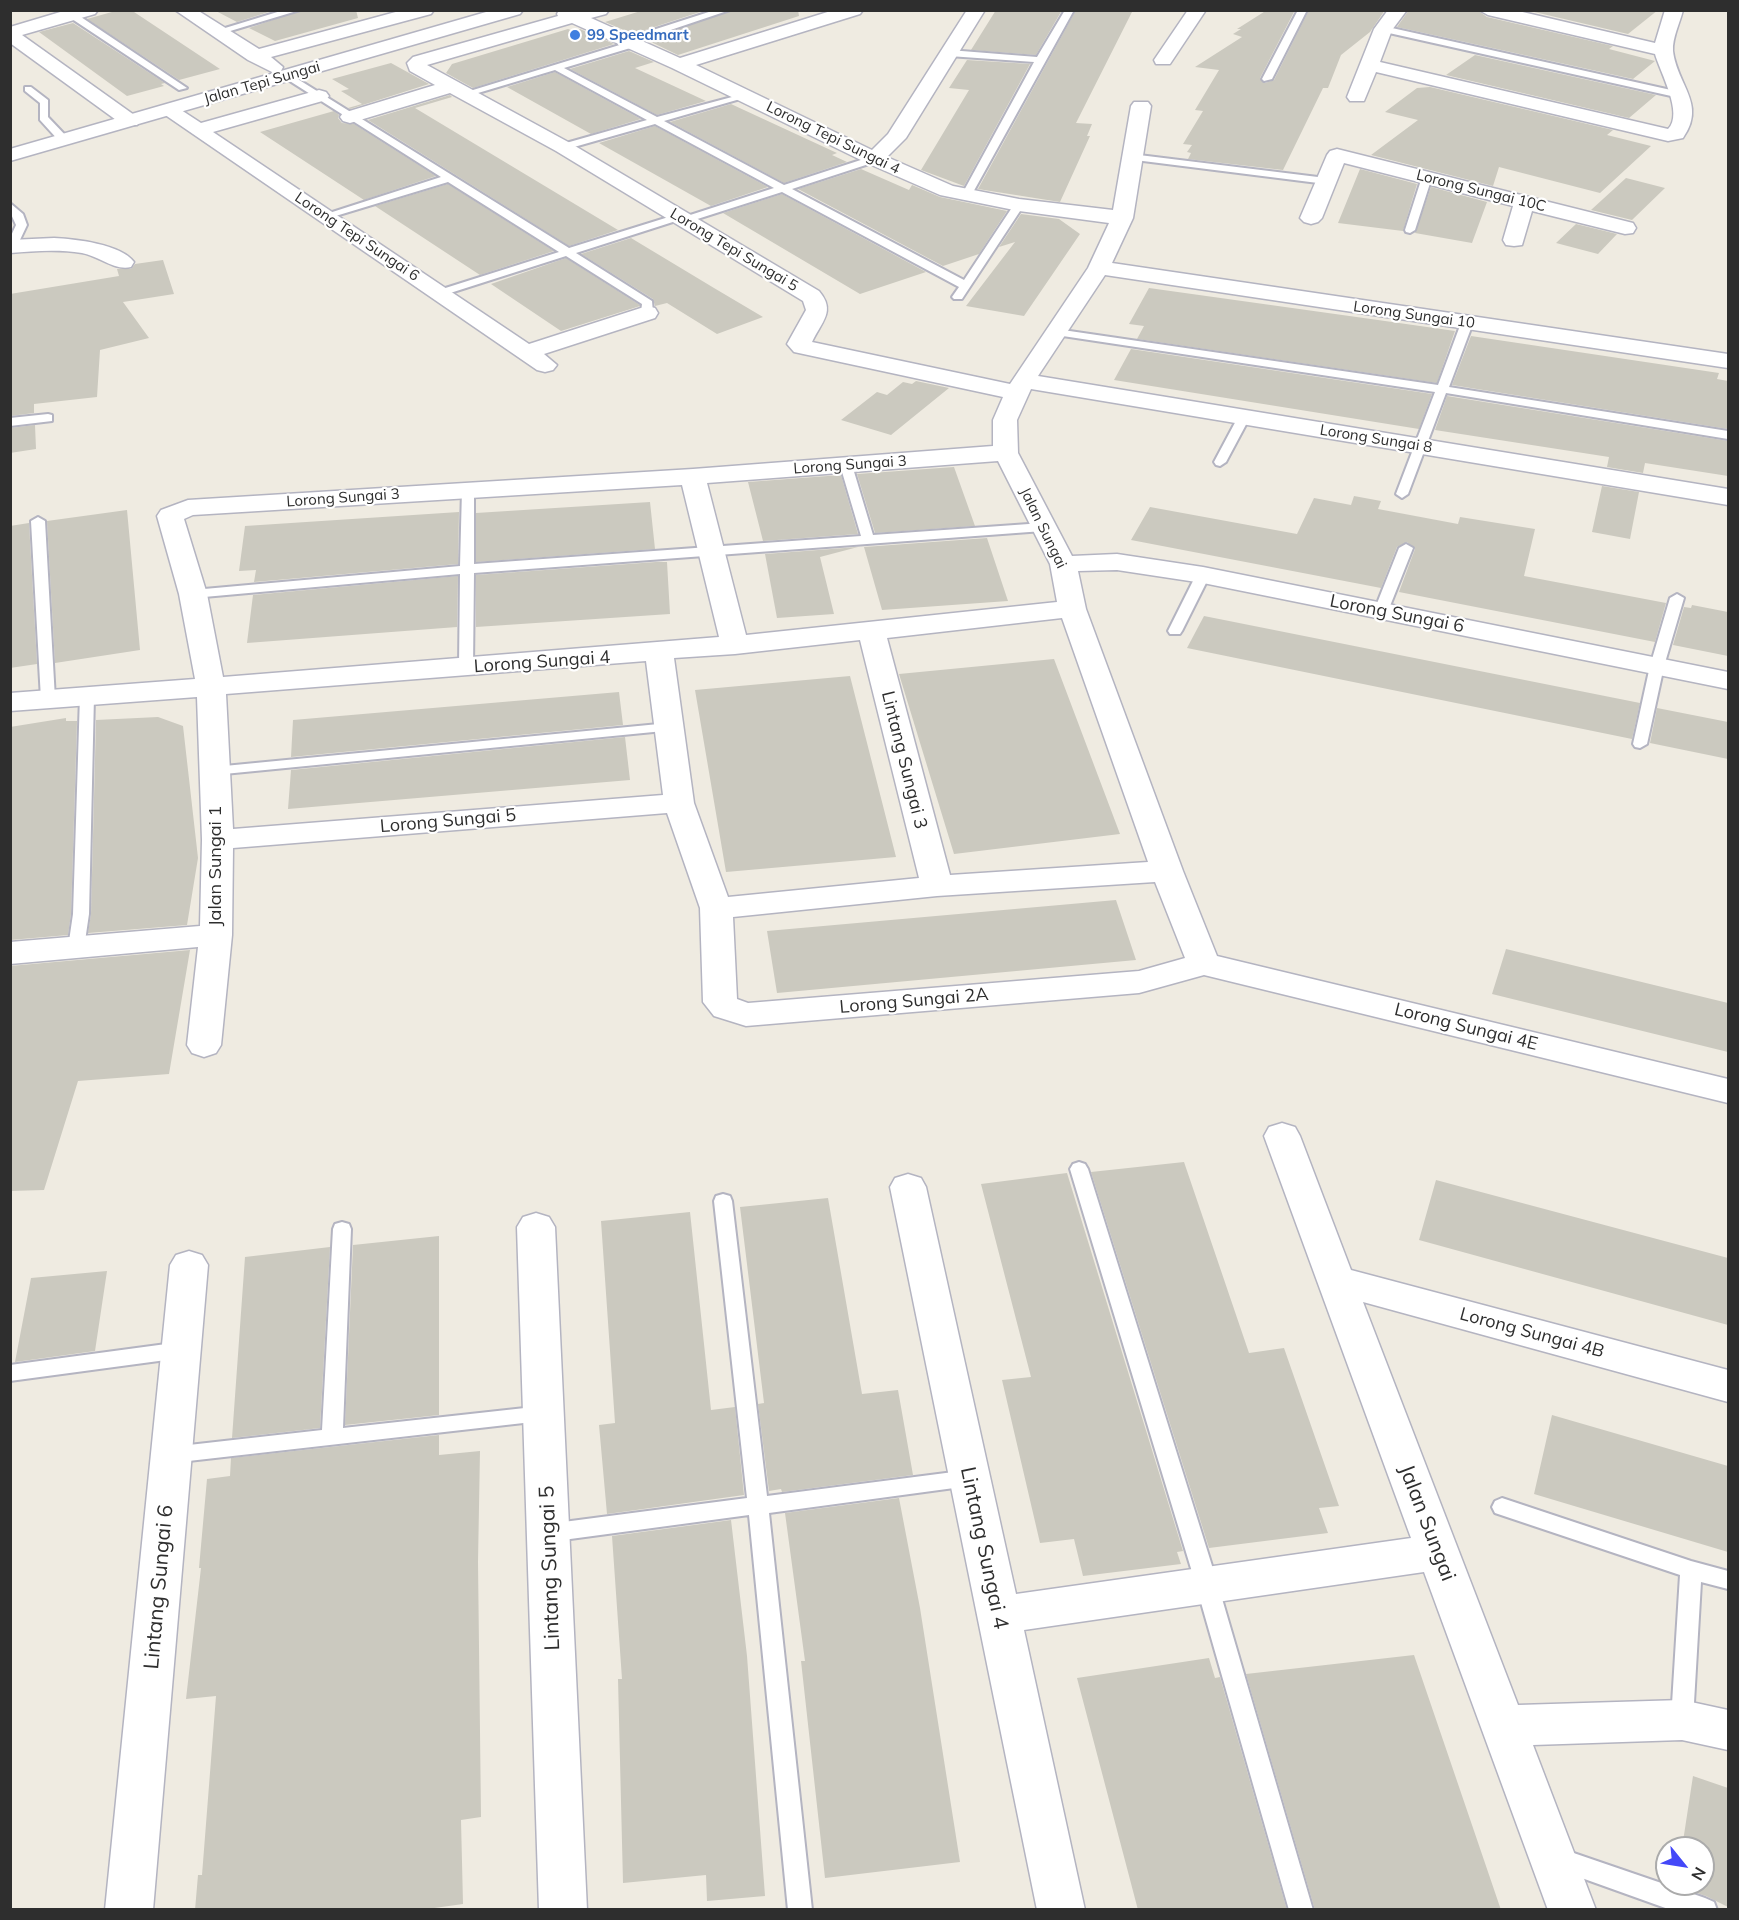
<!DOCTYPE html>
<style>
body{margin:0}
#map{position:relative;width:1739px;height:1920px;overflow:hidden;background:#efebe1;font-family:Mulish,sans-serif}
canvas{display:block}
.frame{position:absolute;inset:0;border:12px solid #2e2e2e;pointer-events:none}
.north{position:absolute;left:1655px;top:1836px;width:60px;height:60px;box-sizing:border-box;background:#fff;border:2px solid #ababab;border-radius:50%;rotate:120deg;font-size:16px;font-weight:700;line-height:24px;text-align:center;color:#2e2e2e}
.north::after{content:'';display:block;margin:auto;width:21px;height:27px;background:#4448f8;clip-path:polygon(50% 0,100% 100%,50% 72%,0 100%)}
</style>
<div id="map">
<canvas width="1739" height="1920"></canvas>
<div class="frame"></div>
<div class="north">N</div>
</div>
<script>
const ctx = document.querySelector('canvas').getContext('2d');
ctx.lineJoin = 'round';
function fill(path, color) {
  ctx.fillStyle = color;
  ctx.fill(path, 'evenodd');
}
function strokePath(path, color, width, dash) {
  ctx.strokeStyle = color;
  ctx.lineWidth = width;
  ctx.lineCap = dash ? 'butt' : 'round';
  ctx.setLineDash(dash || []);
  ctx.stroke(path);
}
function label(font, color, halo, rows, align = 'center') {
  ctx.font = font + ' Mulish,sans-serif';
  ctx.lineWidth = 4.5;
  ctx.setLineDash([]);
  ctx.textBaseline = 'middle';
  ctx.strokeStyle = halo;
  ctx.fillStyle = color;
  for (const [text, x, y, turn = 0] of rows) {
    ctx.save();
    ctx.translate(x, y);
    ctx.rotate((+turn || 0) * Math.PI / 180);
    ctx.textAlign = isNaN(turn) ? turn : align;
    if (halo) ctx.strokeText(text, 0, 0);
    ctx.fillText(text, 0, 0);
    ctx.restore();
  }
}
fill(new Path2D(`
 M119 10H131L220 69 179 80 87 19Z
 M214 10H275L237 22Z
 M302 10H356L358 18 275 41 249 28Z
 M644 10H706L633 34 605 22Z
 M732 10H798L799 16 678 55 647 40Z
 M996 10H1062L1036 55 971 50Z
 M1076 10H1133L1076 123 1092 124 1087 136H1090L1060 202 978 189Z
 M1267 10H1295L1260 78 1265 83 1274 80 1309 10H1385L1370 32 1341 55 1328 88H1323L1283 170 1188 159 1191 153 1187 152 1192 145 1183 144 1203 111 1195 110 1219 70 1195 67 1242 37 1233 34 1241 29H1237Z
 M1409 10H1477L1487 17 1613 46 1609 49 1655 61 1633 79 1397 27Z
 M1526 10H1658L1628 34Z
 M73 23 165 83 161 84 164 86 127 96 39 32Z
 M568 29 573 31 580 29 614 44 473 88 446 73 452 64Z
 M629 51 654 62 635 68 706 101 657 115 570 69Z
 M1475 55 1656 95 1629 118 1446 75Z
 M967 60 1030 64 964 186 921 170 969 90 949 88Z
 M391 63 429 84 350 109 348 108 362 104 341 91 349 89 332 79Z
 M555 72 641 119 591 134 507 87Z
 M1430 87 1613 130 1607 135 1651 146 1600 193 1499 167 1493 186 1371 155 1418 120 1385 112 1417 88Z
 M450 95 452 97 415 108 618 230 569 246 368 120Z
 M731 104 837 153 832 155 847 162 784 183 670 122Z
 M334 111 339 115 338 118 342 123 354 124 436 176 364 200 260 132Z
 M655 126 768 187 711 206 599 143Z
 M861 169 909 190 912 185 940 197 1007 211 979 254 943 266 798 189Z
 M1360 169 1417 184 1403 231 1338 223Z
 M1626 178 1665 188 1632 220 1591 210Z
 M448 184 554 251 480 275 375 206Z
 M1431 187 1487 202 1472 243 1415 233Z
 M782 194 926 272 860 294 723 213Z
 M1021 214 1059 219 1080 234 1024 316 966 306 1015 242 999 247Z
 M1576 224 1617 234 1598 254 1556 243Z
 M631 238 714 288 763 317 717 334 667 303 655 306 653 299 581 254Z
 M566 258 640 305V306L561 331 491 284Z
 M163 260 174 294 123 302 149 338 100 350 97 397 34 404V413L10 416V294L119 276 117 269H131L135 264Z
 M1149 288 1378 320 1455 331 1437 383 1137 339 1144 326 1129 324Z
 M1471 336 1719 373 1717 379 1728 381V429L1452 385Z
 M1131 349 1432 394 1419 429 1114 380Z
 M916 381 949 388 891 435 841 420 877 392 887 395 903 382 912 384Z
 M1447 396 1728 441V476L1645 463 1643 473 1607 467 1609 457 1435 430Z
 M35 425 36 449 10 453V428Z
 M954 467 975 526 875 533 857 474Z
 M841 475 858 534 763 541 748 482Z
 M1602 486 1639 492 1630 539 1592 532Z
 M1354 496 1381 501 1378 509 1458 524 1460 517 1535 529 1524 576 1666 603 1655 642 1399 592 1415 549 1407 542 1397 547 1381 588 1131 540 1150 507 1297 534 1314 498 1351 505Z
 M650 502 655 549 476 562V513Z
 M127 510 140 650 55 663 47 521Z
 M459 512 458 564 254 582 256 570 239 571 245 526Z
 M29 523 37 664 10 668V526Z
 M987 538 1008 601 882 610 864 547Z
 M858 547 820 557 834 614 777 618 765 554Z
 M656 562H667L670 614 476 627V575Z
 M458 576 457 627 247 643 253 595Z
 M1692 605 1728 612V656L1673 645 1684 607 1691 608Z
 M1204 616 1640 703 1632 739 1187 648Z
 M1054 659 1120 834 954 854 899 674Z
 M850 676 896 857 726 872 695 690Z
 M619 692 623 725 291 757 293 720Z
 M1657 708 1728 722V759L1650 743Z
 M158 717 183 726 198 858 187 925 88 933 91 914 96 720Z
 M66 718V721H77L71 914 68 935 10 940V727Z
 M625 737 630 780 288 809 291 770Z
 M1116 900 1136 960 777 993 767 931Z
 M1506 949 1728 1003V1052L1492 994Z
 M190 950 169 1074 78 1081 44 1190 10 1191V966Z
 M1184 1162 1249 1353 1284 1348 1339 1506 1319 1508 1328 1533 1209 1548 1091 1172Z
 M1067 1173 1183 1551 1177 1552 1181 1564 1083 1576 1074 1539 1040 1543 1002 1380 1031 1377 981 1184Z
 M1436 1180 1728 1258V1325L1419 1240Z
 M828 1198 862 1394 898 1390 913 1475 782 1492 781 1489 769 1491 758 1404 764 1403 740 1207Z
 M690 1212 711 1410 735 1407 744 1495 607 1514 599 1425 615 1423 601 1221Z
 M439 1236V1415L345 1425 353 1245Z
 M330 1247 320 1428 232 1438 245 1257Z
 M107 1271 95 1351 15 1362 31 1278Z
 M1552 1415 1728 1466V1552L1534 1494Z
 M439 1435V1455L480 1451 478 1562 481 1817 461 1820 463 1904 420 1910H195L198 1875H202L216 1696 186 1699 201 1568H199L207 1479 230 1476 231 1458Z
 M899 1498 920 1608 960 1862 825 1878 801 1661H805L785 1513Z
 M731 1520 747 1656 765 1896 707 1901 706 1875 623 1883 618 1679H622L612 1536Z
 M1414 1655 1501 1910H1315L1246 1674Z
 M1209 1658 1215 1678 1220 1677 1287 1910H1138L1077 1678Z
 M1693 1776 1728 1788V1907L1706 1896 1676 1886 1703 1884V1848H1682Z`), '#cbc9bf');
const service = new Path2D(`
 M284 10H300L217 35 212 32Z
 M715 10H730L635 42 639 44 637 46 564 68 657 117 747 93V97L664 121 784 185 870 157H878V161L792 189 964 280 1015 203H1023L1024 205 962 299H954L952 297 959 287 782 192 688 222 679 220 576 253 652 301 653 313 647 316 641 313 642 304 566 256 444 295H436V291L559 252 448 182 329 218H321L320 216 441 177 285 78V74L288 73 569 248 675 215 684 217 774 188 655 124 567 149H559V145L647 120 555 70 468 96 460 94 626 43 623 41 625 39Z
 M1065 10H1074L971 196 962 198 961 196 1034 62 949 56 944 53 949 50 1037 57Z
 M1298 10H1307L1272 79 1264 81 1262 79Z
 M69 13H75L187 88 179 90 69 17Z
 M1383 26 1680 92 1685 95 1680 98 1380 31V27Z
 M25 87H31L48 100V117L68 138V142H60L40 120V103L25 91Z
 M1131 154 1326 178 1331 181 1326 184 1127 159 1126 157Z
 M1427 174 1432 177 1415 230 1410 233 1406 232 1405 230 1422 177Z
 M10 203 23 214 27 225 19 242 10 248V238L16 225 10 212Z
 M1467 320 1473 323 1449 387 1728 431V439L1446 393 1408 494 1402 498 1396 494 1435 392 1056 335 1050 332 1056 329 1438 385 1461 323Z
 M1244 413 1250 417 1226 462 1220 466 1216 465 1214 462 1238 417Z
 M48 414 52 415V421L10 426V418Z
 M846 461 852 465 873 535 1043 523 1050 527 1043 531 474 573 473 667 466 671 459 667 460 574 193 598 186 594 193 590 460 566 462 490 468 486 474 490V564L861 536 840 465Z
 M38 517 45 521 55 699 48 703 41 699 31 521Z
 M1406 544 1413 548 1388 611 1381 615 1376 614 1374 611 1399 548Z
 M1203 571 1210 575 1182 631 1180 634H1170L1168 631 1196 575Z
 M1677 594 1684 598 1664 666 1647 744 1640 748 1635 747 1633 744 1650 666 1670 598Z
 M87 692 94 696 89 914 84 948 82 952H70L68 948 73 914 80 696Z
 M669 723 676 727 674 730 214 775 207 771 214 767Z
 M1079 1162 1085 1164 1088 1169 1218 1585 1313 1910H1289L1196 1585 1070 1169 1073 1164Z
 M723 1194 730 1196 732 1201 767 1496 969 1470 976 1472 979 1478 976 1484 969 1486 769 1513 812 1910H788L749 1515 548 1542 541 1539 537 1533 541 1527 548 1524 747 1498 714 1201 716 1196Z
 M342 1222 349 1224 351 1229 343 1428 543 1406 550 1408 553 1414 550 1420 171 1463 164 1461 161 1455 164 1449 171 1447 322 1430 333 1229 335 1224Z
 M181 1342 188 1345 191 1350 188 1355 181 1358 10 1381V1365Z
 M1502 1498 1691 1561 1728 1571V1589L1701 1582 1693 1720 1690 1727 1682 1730 1674 1727 1671 1720 1680 1575 1495 1513 1492 1507 1495 1501Z
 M1559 1848 1705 1898 1714 1902 1717 1910H1671L1551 1867 1547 1859 1551 1851Z`);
const minor = new Path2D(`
 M67 10H98L95 14 22 35 137 117 140 121 137 125H123L10 43V27Z
 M175 10H197L259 49 403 10H434L431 14 271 57 283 67 281 71 274 73 248 60Z
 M559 10H609L606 14 591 18 680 58 834 10H863L860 14 696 65 872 150 888 134 967 10H985L906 138 887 157 953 186 1019 199 1113 210 1131 106 1134 102H1148L1151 106 1133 218 1112 263 1728 354V368L1105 275 1038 376 1728 489V505L1031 389 1017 420 1018 453 1072 556 1117 554 1203 567 1728 672V689L1203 583 1117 570 1078 571 1086 609 1183 871 1217 956 1728 1079V1103L1204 975 1139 993 746 1026 714 1016 703 1002 700 908 667 813 233 848 232 935 221 1045 216 1053 204 1057 192 1053 187 1045 198 947 10 964V942L200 926 202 840 197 697 10 711V693L195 679 179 594 157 516 161 510 188 500 693 469 993 446V420L1003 397 794 352 787 344 806 310 803 301 556 151 450 93 350 123 343 121 340 117 343 113 435 85 410 71 407 63 413 57 558 16 557 14ZM572 23 672 68 867 163 940 195 1019 211 1109 223 1088 268 1010 384 812 342C822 321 836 311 819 291L570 143 427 65ZM998 461 1050 564 1057 602 746 635 707 483ZM682 485 719 637 223 677 207 594 184 519 193 515ZM1062 618 1148 862 950 875 887 638ZM860 640 919 878 728 897 694 803 674 658 735 654ZM646 661 663 795 233 829 226 694ZM1155 882 1185 958 1139 971 748 1003 737 999 733 917 937 896Z
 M1188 10H1206L1170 64H1156L1154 60Z
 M1388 10H1407L1392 30 1380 62 1668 129C1684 114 1660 72 1655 54L1488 15 1479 10H1514L1655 43 1665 10H1683C1680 23 1672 38 1673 51 1677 85 1707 104 1683 138L1668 141 1376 72 1364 101H1350L1347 97 1374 29Z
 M319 90 326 92 329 96 326 100 213 132 529 344 647 306 655 308 658 313 655 318 544 354 557 365 553 370 545 372 537 370 158 110 161 106H175L201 123Z
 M1337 149 1633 223 1636 228 1633 233 1625 234 1532 211 1522 245 1514 246 1506 245 1503 240 1513 206 1344 163 1322 218 1318 222 1311 224 1304 222 1300 218 1327 155 1330 151Z
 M54 238C75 239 121 244 134 262L131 267C114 271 99 256 82 253 58 249 34 251 10 253V240Z
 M1282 1123 1295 1127 1300 1136 1351 1270 1728 1370V1402L1363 1302 1518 1705 1682 1700 1728 1710V1750L1682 1740 1533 1745 1596 1910H1548L1424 1572 1024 1630 1085 1910H1037L890 1187 895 1178 908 1174 921 1178 926 1187 1016 1594 1411 1538 1264 1136 1269 1127Z
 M536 1213 549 1217 555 1227 587 1910H539L517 1227 523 1217Z
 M189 1251 202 1255 208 1265 153 1910H105L170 1265 176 1255Z`);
const secondary = new Path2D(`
 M493 10H523L520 14 10 161V149Z`);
strokePath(service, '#b4b4c1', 4);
strokePath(minor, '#b4b4c1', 3);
strokePath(secondary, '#b4b4c1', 3);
fill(service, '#fff');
fill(minor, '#fff');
fill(secondary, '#fff');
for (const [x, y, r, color] of [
 [575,35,6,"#3f7fe0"]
]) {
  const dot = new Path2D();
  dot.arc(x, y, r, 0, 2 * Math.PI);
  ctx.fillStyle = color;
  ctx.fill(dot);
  strokePath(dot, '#fff', 2);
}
label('bold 15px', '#366cbe', '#fff', [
 ["99 Speedmart",587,35]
], 'left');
label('15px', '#2e2e2e', '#fff', [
 ["Jalan Tepi Sungai",262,83,-16],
 ["Lorong Tepi Sungai 4",833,138,26],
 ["Lorong Sungai 10C",1481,191,14],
 ["Lorong Tepi Sungai 6",357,237,34],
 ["Lorong Tepi Sungai 5",734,250,31],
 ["Lorong Sungai 10",1414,315,8],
 ["Lorong Sungai 8",1376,439,9],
 ["Lorong Sungai 3",850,465,-4],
 ["Lorong Sungai 3",343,498,-4],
 ["Jalan Sungai",1043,528,64]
]);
label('18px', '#2e2e2e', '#fff', [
 ["Lorong Sungai 6",1397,614,11],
 ["Lorong Sungai 4",542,662,-4],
 ["Lintang Sungai 3",904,760,76],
 ["Lorong Sungai 5",448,821,-5],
 ["Jalan Sungai 1",216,866,-90],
 ["Lorong Sungai 2A",914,1001,-5],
 ["Lorong Sungai 4E",1466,1027,14],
 ["Lorong Sungai 4B",1532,1333,15]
]);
label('21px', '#2e2e2e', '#fff', [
 ["Jalan Sungai",1427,1523,69],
 ["Lintang Sungai 4",984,1548,78],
 ["Lintang Sungai 5",550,1568,-92],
 ["Lintang Sungai 6",159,1587,-85]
]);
</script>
